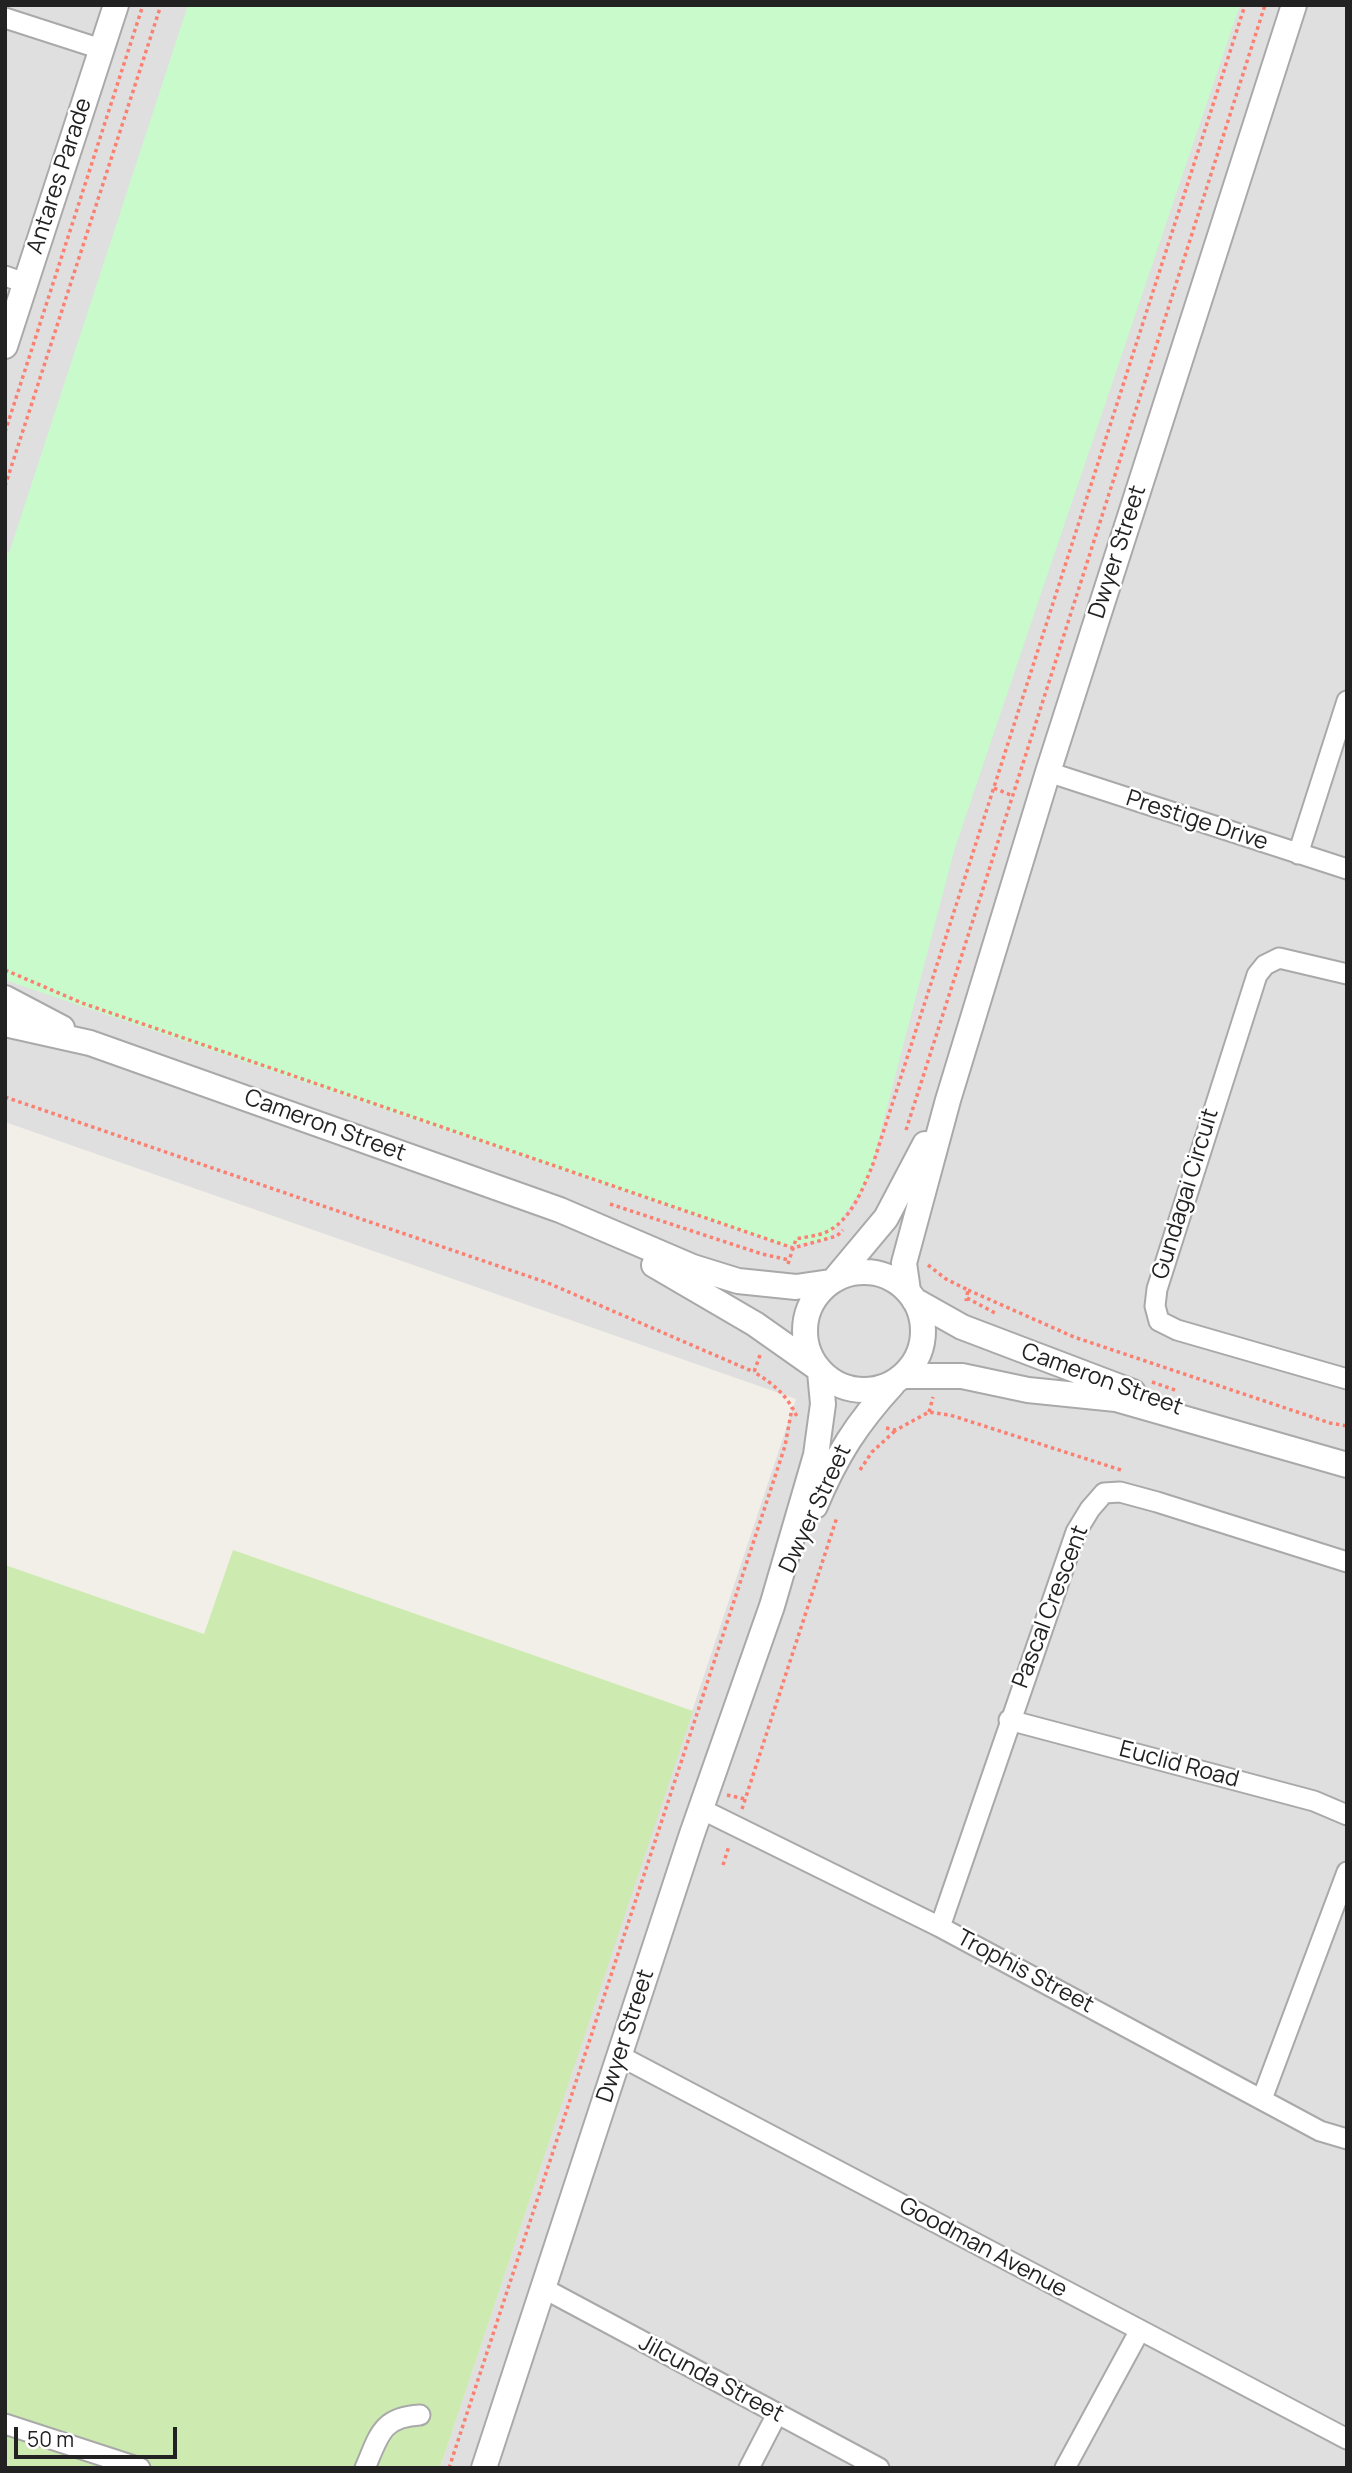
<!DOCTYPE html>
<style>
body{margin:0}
#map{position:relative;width:1352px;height:2473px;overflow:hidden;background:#f2efe9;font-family:Manrope,sans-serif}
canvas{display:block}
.frame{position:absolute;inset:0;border:7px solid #222;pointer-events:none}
.scale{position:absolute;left:14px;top:2427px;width:163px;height:32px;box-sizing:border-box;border:4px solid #222;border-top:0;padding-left:9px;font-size:21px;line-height:24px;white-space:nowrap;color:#222;-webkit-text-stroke:5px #fff;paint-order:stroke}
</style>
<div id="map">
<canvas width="1352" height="2473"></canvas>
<div class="frame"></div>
<div class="scale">50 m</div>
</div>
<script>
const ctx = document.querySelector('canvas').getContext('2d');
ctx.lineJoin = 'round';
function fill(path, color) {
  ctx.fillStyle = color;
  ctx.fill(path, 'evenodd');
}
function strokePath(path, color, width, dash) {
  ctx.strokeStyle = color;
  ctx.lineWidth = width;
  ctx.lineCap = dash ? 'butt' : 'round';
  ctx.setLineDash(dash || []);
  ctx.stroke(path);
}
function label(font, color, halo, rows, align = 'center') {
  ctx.font = font + ' Manrope,sans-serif';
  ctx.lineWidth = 5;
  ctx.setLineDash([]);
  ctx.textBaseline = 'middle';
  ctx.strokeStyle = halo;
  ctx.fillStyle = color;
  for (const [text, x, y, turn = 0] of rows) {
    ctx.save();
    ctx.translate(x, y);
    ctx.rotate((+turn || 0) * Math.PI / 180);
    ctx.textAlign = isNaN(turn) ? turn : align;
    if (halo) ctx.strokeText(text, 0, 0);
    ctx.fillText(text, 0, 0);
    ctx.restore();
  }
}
fill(new Path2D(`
 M5 5H1347V2468H440L796 1399 5 1122Z`), '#e0dfdf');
fill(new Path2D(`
 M233 1550 693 1711 440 2468H5V1565L204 1634Z`), '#cdebb0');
fill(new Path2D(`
 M188 5H1240L954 851 868 1180 827 1240 785 1246 5 980V552L9 553Z`), '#c8facc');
const minor = new Path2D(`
 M5 18 101 49
 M5 276 25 283
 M1048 772 1347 869
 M1298 854 1347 701
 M1347 974 1279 958 1265 965 1257 975 1157 1289 1155 1306 1159 1321 1177 1330 1347 1379
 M1009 1720 1314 1801 1347 1815
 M701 1809 940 1927 1320 2131 1347 2139
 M940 1927 1076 1532 1090 1509 1104 1493 1120 1492 1157 1502 1347 1562
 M620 2056 1347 2439
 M1262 2099 1347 1872
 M543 2288 879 2468
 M5 2424 140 2468
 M365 2468C379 2436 381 2417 420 2415
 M749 2468 777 2414
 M1065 2468 1140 2330`);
const tertiary = new Path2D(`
 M5 346 116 5
 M5 998 62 1028
 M5 1024 90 1043 560 1210 693 1267 738 1281 796 1287 830 1282
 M654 1265 755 1324 816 1367
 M805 1331a59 59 0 1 1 118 0a59 59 0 1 1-118 0Z
 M835 1279 886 1218 925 1144
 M908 1291 904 1263 948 1100 1048 772 1294 5
 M914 1300 962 1327 1133 1392
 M903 1376H962L1028 1390 1116 1399 1347 1465
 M815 1506C836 1456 857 1423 893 1384
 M484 2468 692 1834 772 1606 816 1455 823 1404 820 1372`);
strokePath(minor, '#a9a9a9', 23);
strokePath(tertiary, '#a9a9a9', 28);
strokePath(new Path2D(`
 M5 432 143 5
 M5 486 161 5
 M994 788 1013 796
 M5 970 82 1003 793 1248 837 1236 843 1230
 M5 1097 548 1283 754 1372
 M906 1130 1265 5
 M610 1204 762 1254 789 1260
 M788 1264 796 1239C805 1237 816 1236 824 1233 851 1222 863 1188 873 1164L1245 5
 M928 1265 946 1279 968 1290 966 1301
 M968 1290 1074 1337 1330 1423 1347 1426
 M967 1298 995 1313
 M760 1355 754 1372C775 1385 788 1396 798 1419
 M1152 1382 1175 1390
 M929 1412 933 1397
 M886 1428 896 1430 929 1412 950 1415 1124 1471
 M860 1470 872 1452 896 1430
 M727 1795 745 1799
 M742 1809 837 1517
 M723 1865 729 1846
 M449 2468 785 1446 792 1408`), '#fa8072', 3.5, [3.5, 3.5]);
strokePath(minor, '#fff', 19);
strokePath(tertiary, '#fff', 24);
label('23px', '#222', '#fff', [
 ["Antares Parade",60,176,-72],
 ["Dwyer Street",1118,552,-72],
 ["Prestige Drive",1197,821,18],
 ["Cameron Street",325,1126,20],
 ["Gundagai Circuit",1186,1194,-73],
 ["Cameron Street",1102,1380,20],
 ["Dwyer Street",816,1509,-65],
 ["Pascal Crescent",1051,1607,-69],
 ["Euclid Road",1179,1765,15],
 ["Trophis Street",1025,1972,28],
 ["Dwyer Street",626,2036,-72],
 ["Goodman Avenue",983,2248,28],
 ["Jilcunda Street",711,2379,28]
]);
</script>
